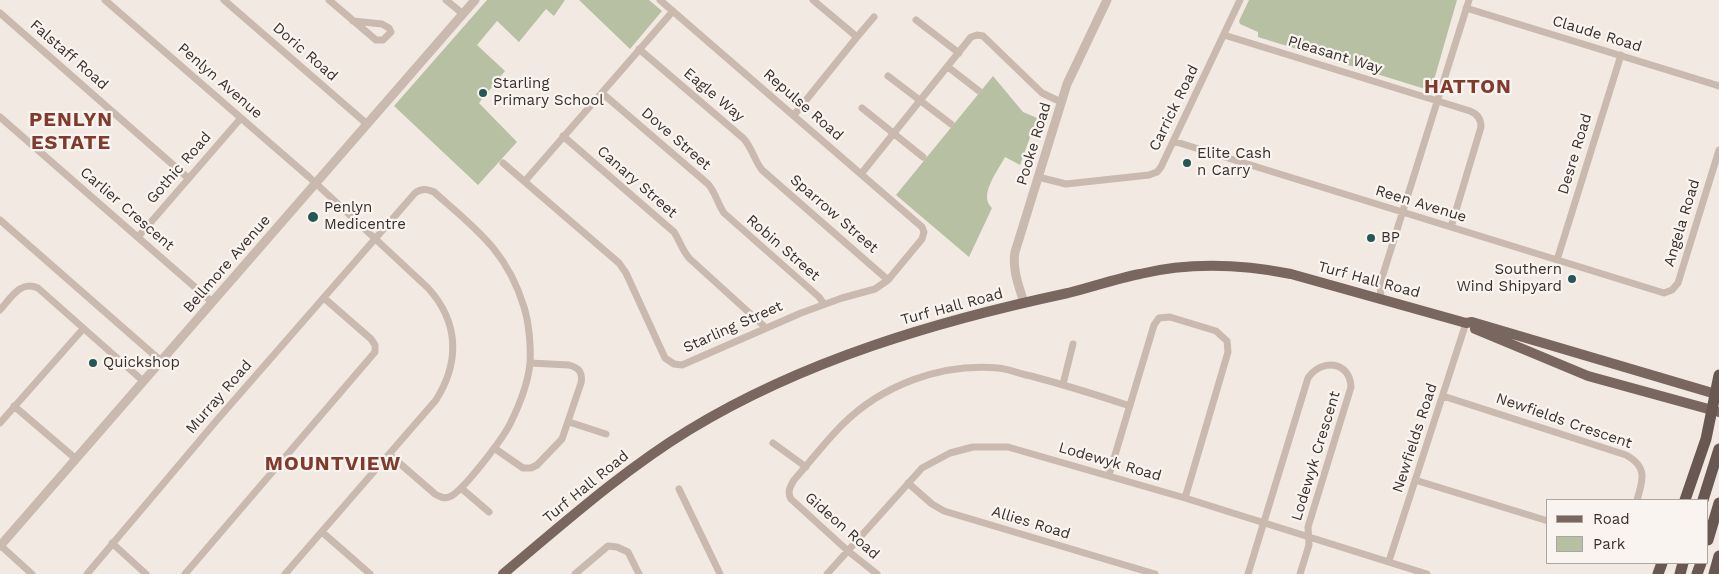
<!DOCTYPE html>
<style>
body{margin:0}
#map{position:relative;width:1719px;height:574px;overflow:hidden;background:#f2eae2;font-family:"Work Sans",sans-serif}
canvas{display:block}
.legend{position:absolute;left:1546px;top:499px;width:162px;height:65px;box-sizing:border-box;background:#f9f4ef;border:1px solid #aca5a1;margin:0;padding:6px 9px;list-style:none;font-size:15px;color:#392f2c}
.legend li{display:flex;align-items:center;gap:10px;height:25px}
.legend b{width:25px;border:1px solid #aca5a1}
</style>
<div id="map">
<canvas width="1719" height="574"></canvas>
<ul class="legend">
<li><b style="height:6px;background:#79665f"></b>Road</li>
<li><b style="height:14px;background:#b8c0a3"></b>Park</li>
</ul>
</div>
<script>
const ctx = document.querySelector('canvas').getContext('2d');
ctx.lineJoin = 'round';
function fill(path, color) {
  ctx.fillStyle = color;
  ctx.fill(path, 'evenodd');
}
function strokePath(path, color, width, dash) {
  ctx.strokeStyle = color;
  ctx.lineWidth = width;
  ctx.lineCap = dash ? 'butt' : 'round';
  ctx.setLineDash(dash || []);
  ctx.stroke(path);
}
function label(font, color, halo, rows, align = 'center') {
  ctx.font = font + ' "Work Sans",sans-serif';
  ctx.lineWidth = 4.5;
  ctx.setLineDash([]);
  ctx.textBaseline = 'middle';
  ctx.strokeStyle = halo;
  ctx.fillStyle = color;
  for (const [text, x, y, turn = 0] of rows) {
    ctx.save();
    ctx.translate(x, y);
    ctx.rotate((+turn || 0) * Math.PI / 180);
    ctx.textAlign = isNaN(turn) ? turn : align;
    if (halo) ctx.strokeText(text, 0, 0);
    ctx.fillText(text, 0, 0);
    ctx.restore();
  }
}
fill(new Path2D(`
 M487 0H565L554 16 546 9 519 42 497 21 477 45 505 71 479 103 517 142 478 185 394 106Z
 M579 0H649L662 11 630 49Z
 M1249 0H1457L1432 87 1425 89 1258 37V32L1240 24 1239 21Z
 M993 76 1023 112 1037 118 1020 165 1005 157C998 171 978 195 992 208L969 257 896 195Z`), '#b8c0a3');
strokePath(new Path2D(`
 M105 0 309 177 428 288C459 322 460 362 436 400L285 574
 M224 0 367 124
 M329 0 376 40H383L391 32 389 28 382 24 353 21
 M446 0 463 14
 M1466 8 1719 86
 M0 13 188 178
 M916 20 959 53
 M1224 35 1470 111C1478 114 1481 119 1481 127L1451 227
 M857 37 874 17
 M639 49 743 138C752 147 754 160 762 170L888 280
 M948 67 979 91
 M888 76 951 124
 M602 93 708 184C716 193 717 203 724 213L819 297 824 304
 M862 108 923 157
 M794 115 857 37 813 0
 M0 117 212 302
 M563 136 674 232C680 241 682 251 690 259L766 328
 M1173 141 1664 293 1672 290 1678 283 1719 150
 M503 163 619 263 626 273 665 358 674 364 682 365 801 313 842 298 875 289 888 280 922 239 924 232 922 227 660 0
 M861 174 971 37 977 35 983 36 1042 93 1061 102
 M1038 177 1066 184 1149 175 1157 172 1161 167 1240 0
 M525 181 673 11
 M0 220 161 361
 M138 237 241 118
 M1557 260 1621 55
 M1381 298 1380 284 1469 0
 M0 310C11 298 20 280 38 288L143 381
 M1063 384 1073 344
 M1443 396 1626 455C1648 467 1643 480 1637 500
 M14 406 76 459
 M569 422 606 434
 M0 423 83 329
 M773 443 806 467
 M494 448 523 468H531L537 465 562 439 581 383C583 372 579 368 569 365L530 363
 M1109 475 1154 325 1159 318 1170 317 1216 331 1227 341 1228 352 1185 498
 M1415 480 1548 521
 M908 483 932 504 944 511 1155 574
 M461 488 489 512
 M679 489 720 574
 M322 532 370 574
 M112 543 146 574
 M0 545 32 574
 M1389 561 1466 323
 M87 574 217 420 415 193C422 188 427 189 434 192 476 229 507 251 524 307 529 323 531 346 530 363 528 384 519 406 510 424 503 438 462 493 449 497 444 499 440 497 435 494L390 455
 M185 574 375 352V345L371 339 324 298
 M575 574 608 546 617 547 628 552 639 574
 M827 574 922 468 950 453 973 447H1008L1185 498 1427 574
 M877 574 848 551 791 499C787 492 790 487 794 480 810 462 825 442 842 425 882 385 941 363 998 368 1009 369 1020 374 1031 376 1065 385 1097 395 1130 406
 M1248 574 1308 378C1321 358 1350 361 1351 387L1308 527 1309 545 1300 574`), '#c9b9af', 7);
strokePath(new Path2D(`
 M1024 303C1019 286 1012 270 1015 252L1067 84 1107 0
 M0 546 475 0`), '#c9b9af', 9);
strokePath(new Path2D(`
 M1475 329 1588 376 1719 412
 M503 574C563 524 622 471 689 430 804 360 937 321 1068 293 1092 287 1115 279 1140 274 1190 262 1240 264 1291 274L1466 323 1472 322 1719 395`), '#79665f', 10);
strokePath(new Path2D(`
 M1685 500 1706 439 1719 375
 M1703 500 1719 449
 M1708 540 1719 503
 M1658 574 1662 563
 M1680 574 1683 563
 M1697 574 1701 563
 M1714 574 1719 556`), '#695852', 11);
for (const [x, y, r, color] of [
 [483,93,5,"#255757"],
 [1187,163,5,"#255757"],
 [313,217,6,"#255757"],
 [1371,238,5,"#255757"],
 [1572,279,5,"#255757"],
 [93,363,5,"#255757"]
]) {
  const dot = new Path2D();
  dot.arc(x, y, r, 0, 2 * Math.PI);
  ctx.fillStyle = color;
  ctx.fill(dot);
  strokePath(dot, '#f9f4ef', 2);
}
label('15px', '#392f2c', '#f9f4ef', [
 ["Claude Road",1597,34,17],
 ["Doric Road",305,52,41],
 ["Falstaff Road",69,55,41],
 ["Pleasant Way",1335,55,17],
 ["Penlyn Avenue",220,81,41],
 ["Eagle Way",714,95,40],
 ["Repulse Road",803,105,41],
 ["Carrick Road",1174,108,-64],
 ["Dove Street",676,139,41],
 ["Pooke Road",1034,144,-73],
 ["Desre Road",1575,154,-73],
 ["Gothic Road",179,168,-49],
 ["Canary Street",637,182,41],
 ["Reen Avenue",1421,204,17],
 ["Carlier Crescent",127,209,41],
 ["Sparrow Street",834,214,41],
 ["Angela Road",1682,223,-73],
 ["Robin Street",783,248,41],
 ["Bellmore Avenue",227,264,-49],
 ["Turf Hall Road",1369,280,15],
 ["Turf Hall Road",952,307,-15],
 ["Starling Street",733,327,-24],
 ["Murray Road",219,397,-49],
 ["Newfields Crescent",1564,421,19],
 ["Newfields Road",1415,438,-72],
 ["Lodewyk Crescent",1316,456,-73],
 ["Lodewyk Road",1110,462,16],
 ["Turf Hall Road",586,487,-39],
 ["Allies Road",1031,523,17],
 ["Gideon Road",842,526,41]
]);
label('15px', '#392f2c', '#f9f4ef', [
 ["Starling",493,84],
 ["Primary School",493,101],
 ["Elite Cash",1197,154],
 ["n Carry",1197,171],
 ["Penlyn",324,208],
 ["Medicentre",324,225],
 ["BP",1381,238],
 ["Southern",1562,270,"right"],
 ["Wind Shipyard",1562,287,"right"],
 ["Quickshop",103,363]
], 'left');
ctx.letterSpacing = '1px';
label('bold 20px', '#813b2d', '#f9f4ef', [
 ["HATTON",1468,87],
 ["PENLYN",71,120],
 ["ESTATE",71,143],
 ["MOUNTVIEW",333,464]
]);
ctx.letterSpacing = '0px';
</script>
